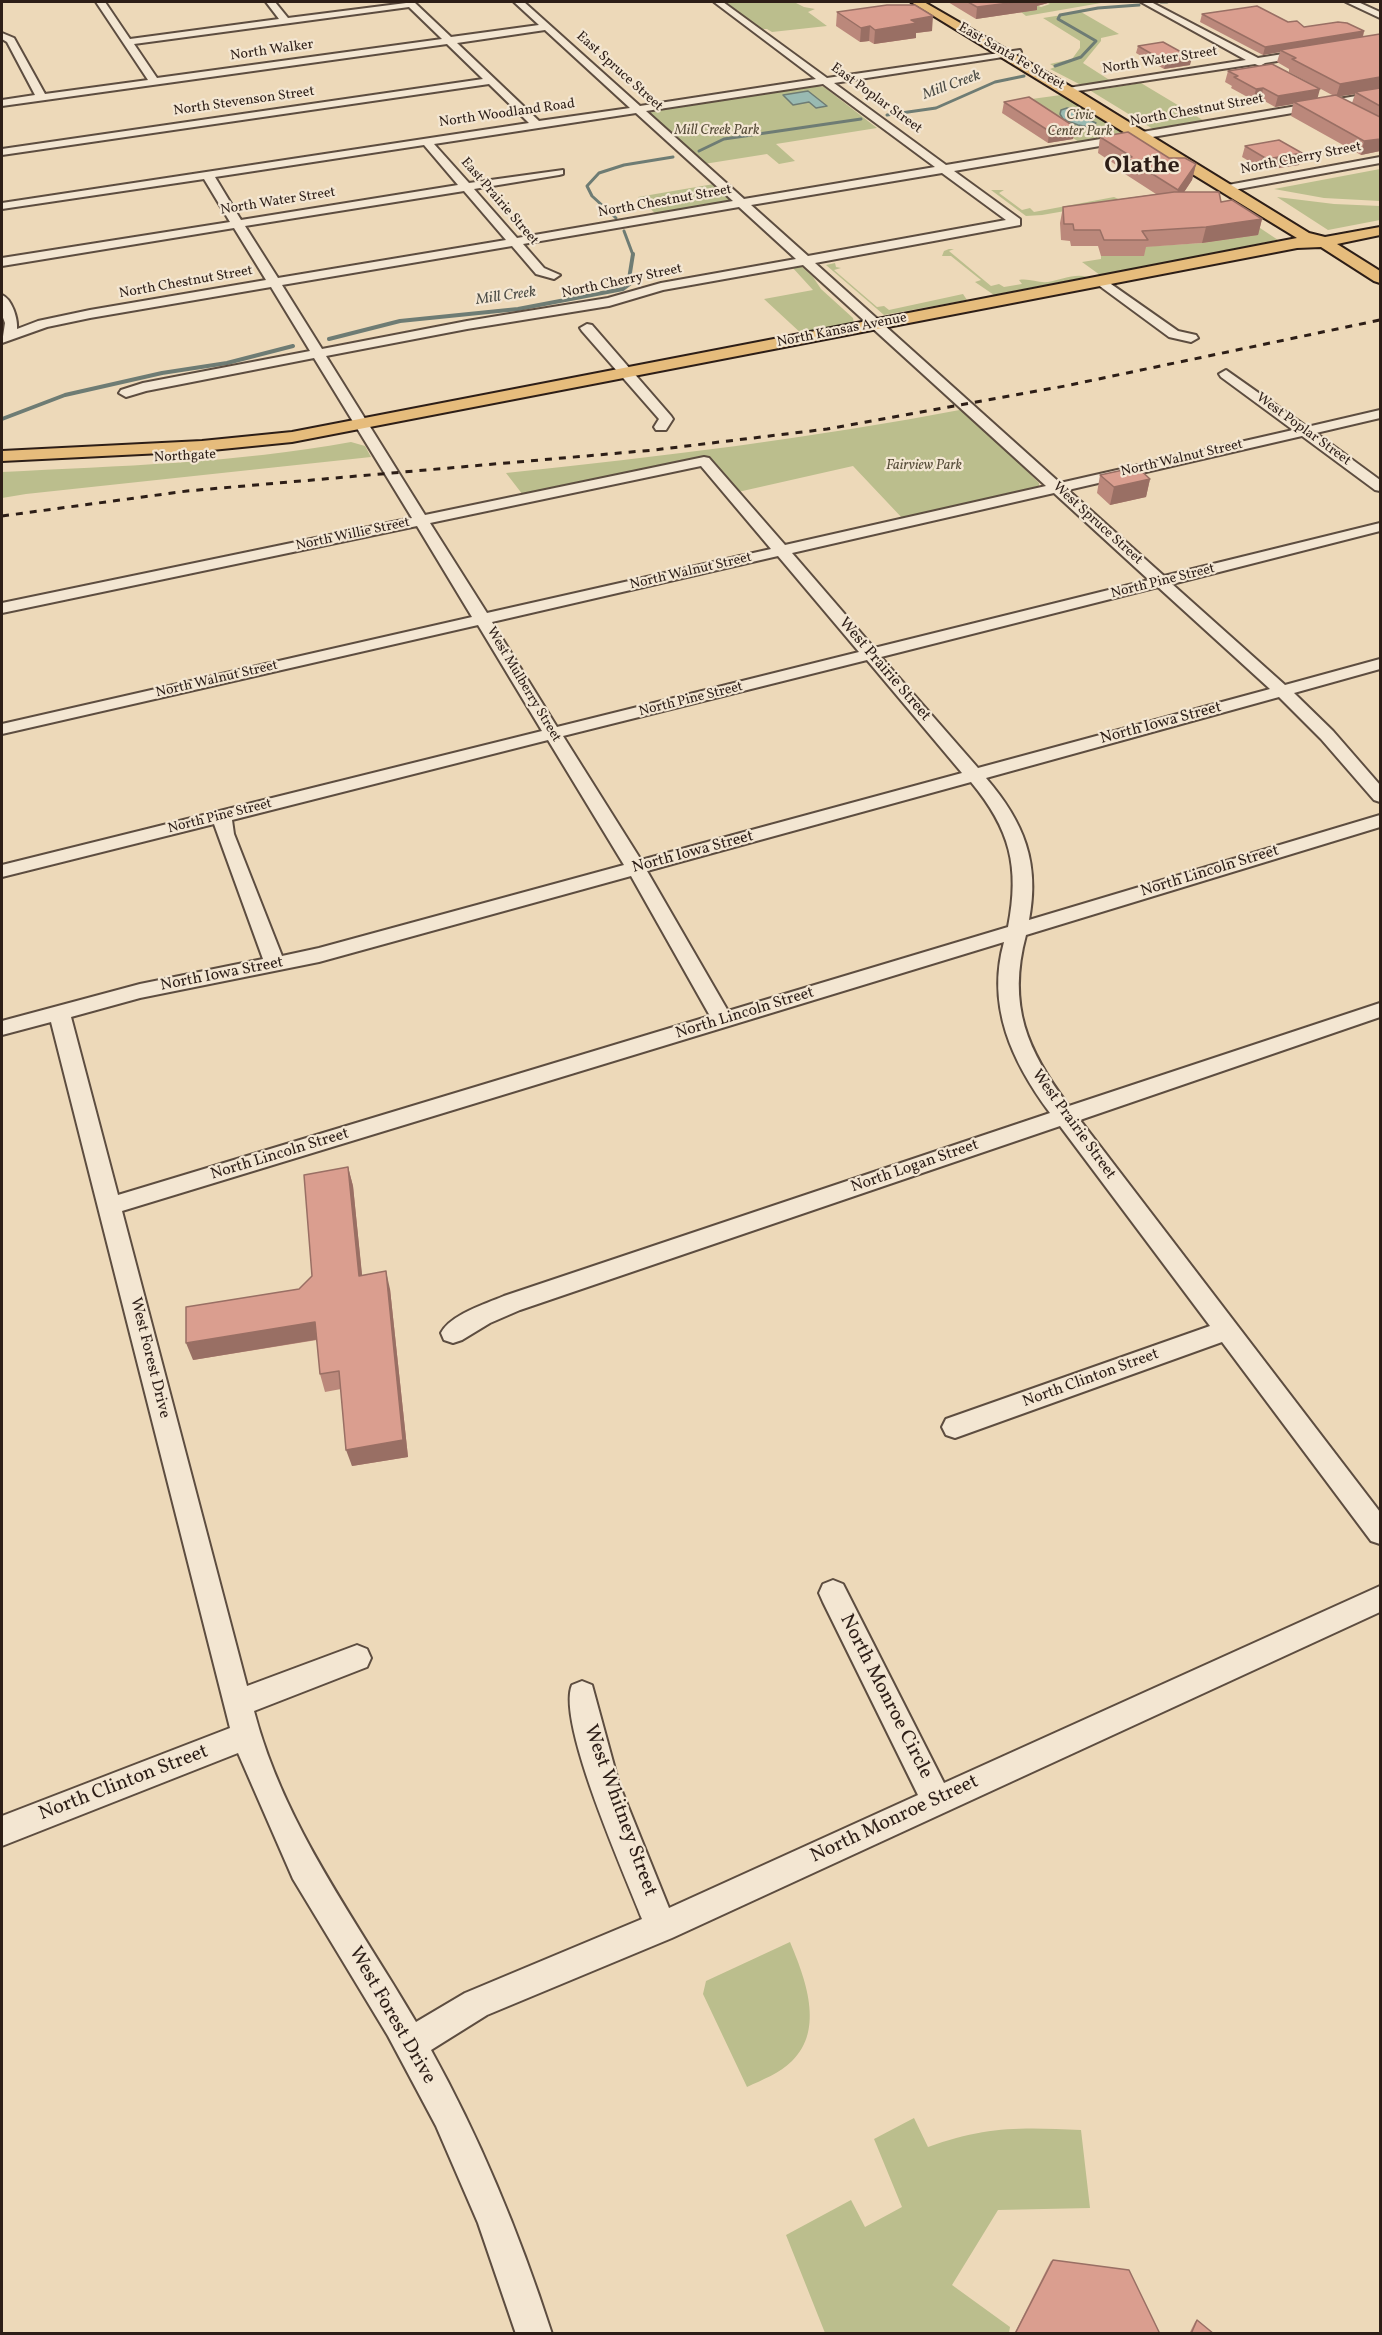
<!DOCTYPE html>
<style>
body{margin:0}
#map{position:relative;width:1382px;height:2335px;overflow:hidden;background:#edd9b9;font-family:Vollkorn,serif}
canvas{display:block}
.frame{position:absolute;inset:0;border:3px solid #2d1e17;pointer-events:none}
</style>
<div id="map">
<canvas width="1382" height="2335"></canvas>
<div class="frame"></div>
</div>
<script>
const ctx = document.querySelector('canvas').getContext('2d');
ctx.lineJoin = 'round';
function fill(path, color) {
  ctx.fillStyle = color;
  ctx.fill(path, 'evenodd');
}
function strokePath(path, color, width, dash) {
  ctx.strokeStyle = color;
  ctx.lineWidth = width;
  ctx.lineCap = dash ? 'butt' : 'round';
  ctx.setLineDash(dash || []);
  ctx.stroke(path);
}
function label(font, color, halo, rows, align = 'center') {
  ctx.font = font + ' Vollkorn,serif';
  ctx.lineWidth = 4.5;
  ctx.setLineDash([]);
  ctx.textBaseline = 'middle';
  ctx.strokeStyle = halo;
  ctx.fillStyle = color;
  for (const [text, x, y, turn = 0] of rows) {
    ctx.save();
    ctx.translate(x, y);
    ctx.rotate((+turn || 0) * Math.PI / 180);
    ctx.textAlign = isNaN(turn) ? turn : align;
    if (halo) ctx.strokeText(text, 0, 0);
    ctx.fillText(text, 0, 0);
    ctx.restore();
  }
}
fill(new Path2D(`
 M724 2H794L804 7 815 9 808 12 827 26 772 32 767 29H761Z
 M1026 2 1041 7 1050 4 1045 2 1101 3 1026 16 1021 12 1037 9Z
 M1081 12 1119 34 1101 38V41L1083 63 1111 81 1081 85 1050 69 1055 67 1050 64 1072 59 1080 48V41L1043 18Z
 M1141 83 1206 122 1153 129 1091 91Z
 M817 86 824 87 877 128 776 144 795 161 779 164 767 154 704 164 649 114 652 110Z
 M1061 95H1068L1128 132 1082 144 1017 101Z
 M1380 169V201L1324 198 1274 189Z
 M714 184 732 200 731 204 658 216 638 197Z
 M991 190H1004L999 193 1022 210 1030 208 1034 212 1114 197 1123 201 1042 215 1026 216Z
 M1277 197 1334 204 1380 206V220L1328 230Z
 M1248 220 1278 240 1100 275 1082 262 1101 259V256H1144L1139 247 1202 243 1256 235Z
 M949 249H954L949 251 991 286 999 284 1004 287 1022 284 1019 280C1029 278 1037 283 1048 282 1061 280 1075 273 1087 277L994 295 975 282 981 280 951 256H942L944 251Z
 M835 263 836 267 841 268 834 270 877 307 884 306 889 310 963 294 967 300 884 315 826 265Z
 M801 266 813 277 821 289 853 318 854 324 803 335 764 299 813 290 792 267Z
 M965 409 1039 483V486L904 520 853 466 738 492 708 457 523 495 506 473C660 457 813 438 965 409Z
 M351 442 365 446 371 457 26 494 2 498V472C119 466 236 463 351 442Z
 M790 1942C805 1978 825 2029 792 2061 780 2073 762 2080 747 2087L703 1994 706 1981Z
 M914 2118 928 2147C985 2126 1022 2127 1081 2130L1090 2208 998 2210 952 2285 1010 2327 1009 2333H825L786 2235 851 2200 865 2227 902 2207 874 2139Z`), '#bbbe8d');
const water = new Path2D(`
 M808 91 827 106 816 108 809 102 793 105 783 95Z
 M1067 108 1074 109 1077 114 1096 123 1090 127 1078 125 1063 119 1060 114 1061 110Z`);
fill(water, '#99bab2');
strokePath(water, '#6e7c74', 1.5);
strokePath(new Path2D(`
 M1161 2H1167
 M1055 66 1081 57 1096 41 1058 19 1060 15 1098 8 1139 5
 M887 115 936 108 995 82 1024 76
 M699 151 724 139 861 119
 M616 218 592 196 587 186 599 173 624 165 673 157
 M624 231 633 255`), '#6e7c74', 3);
strokePath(new Path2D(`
 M329 339 400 321 518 309 623 289 631 283 629 279 633 254
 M2 419 65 395 162 373 227 363 293 346`), '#6e7c74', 4);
const minor = new Path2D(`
 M96 2H105L130 39 279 19 266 2H275L288 18 414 2 451 37 539 25 514 2H524L640 106 816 79 714 2H723L827 78 1020 50 1021 52 1016 55 834 83 946 165 1380 92V98L954 171 1020 219V225L815 263 1060 483 1293 430 1221 377 1219 374 1226 370 1307 427 1380 410V418L1316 433 1380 480V491L1375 490 1302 436 1068 490 1164 576 1380 523V531L1172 584 1285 685 1380 659V669L1294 693 1333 731 1380 785V802L1374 800 1321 739 1279 697 986 778C1024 822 1040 863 1029 920L1380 815V827L1026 935C1007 1005 1027 1051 1069 1106L1380 1003V1017L1080 1120 1380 1512V1544L1371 1541 1222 1342 955 1438 946 1435 942 1427 946 1419 1210 1326 1060 1126 520 1310 490 1323 462 1340 453 1343 444 1340 441 1333C450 1315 485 1304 504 1296L1050 1113C1012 1062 986 1006 1004 942L122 1211 247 1686 357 1645 367 1649 371 1658 367 1667 254 1711C284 1826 357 1921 416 2022L465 1993 642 1919C626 1877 556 1722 572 1685L582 1681 592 1685 619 1784 669 1908 918 1795 823 1602 819 1593 823 1584 833 1580 843 1584 944 1783 1380 1586V1612L672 1938 487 2015 431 2050C481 2140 520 2235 552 2334H516L478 2223 436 2126 388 2036 293 1879 238 1753 2 1846V1816L230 1728 51 1022 2 1035V1021L140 984 263 959 214 824 2 877V865L542 731 478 625 2 734V724L472 617 417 526 2 613V603L412 518 314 358 146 391 126 397 119 393 121 390 143 383 310 351 271 287 90 318 47 327 2 343 5 323 2 315V295C12 299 18 319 17 329L38 321 90 310 266 280 234 228 2 266V258L230 222 204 179 2 209V203L529 123 489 84 2 155V149L483 79 447 44 2 106V100L35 95 7 42 2 39V33L14 38 45 94 148 80ZM409 7 442 39 157 78 134 44ZM545 30 630 108 539 121 457 43ZM823 84 935 167 744 199 646 111ZM636 113 733 201 517 238 474 189 559 175 563 174V170L469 183 434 144ZM424 145 458 185 241 220 215 177ZM942 173 1006 220 808 256 751 205ZM464 191 506 240 278 278 245 226ZM739 207 796 259 661 283 608 298 467 321 322 349 282 285 512 246 536 274 554 279 560 275 544 268 523 244ZM803 265 1046 486 785 545 709 458 704 457 425 515 326 356 467 329 609 306 663 290ZM701 466 771 549 487 613 430 523ZM1054 493 1149 580 874 648 792 553ZM778 556 859 652 557 727 492 622ZM1158 587 1270 689 978 768 881 657ZM867 660 962 773 641 860 563 736ZM548 740 624 865 319 948 282 956 234 834 232 820ZM971 782C1010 829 1020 867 1008 927L728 1011 647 871ZM631 876 710 1016 118 1195 71 1017 140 998 319 962Z
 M1141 2H1151L1258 58 1308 50 1313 53 1308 56 1265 63 1260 66 1255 64 1064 93V89L1068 88 1246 60Z
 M1346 2H1358L1380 12V18Z
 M1380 157V163L1228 191 1222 188 1228 185Z
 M1101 277 1178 331 1196 335 1198 338 1191 342 1169 337 1097 284 1095 281Z
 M587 324 592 325 671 416 673 419 666 430H656L654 427 659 419 582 331 580 328Z`);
const major = new Path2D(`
 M911 2H924L1080 92 1309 233 1325 237 1380 227V235L1337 244 1380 271V283L1374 281 1321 247 1297 248 292 442 202 451 2 461V451L202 441 292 432 1297 238Z`);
strokePath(minor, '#5d4d40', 4);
strokePath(major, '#2d1e17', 4);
fill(minor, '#f3e6d2');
fill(major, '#e6bc7c');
strokePath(new Path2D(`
 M2 516 187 491 654 450 827 429 1065 386 1380 320`), '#2d1e17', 3, [7, 7]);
fill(new Path2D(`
 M948 2H1048V3L1037 6V10L976 19Z
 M837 12 932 31 916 33V38L874 44 869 41 860 42 836 26Z
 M1202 14 1288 22 1304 27 1364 31 1363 37 1380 34V151L1361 155 1291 116 1293 104 1275 107 1261 99 1253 100 1231 88 1232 86 1225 82 1228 71 1317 98 1334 96 1289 72V69L1277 62 1280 52 1263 55 1200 22ZM1355 94 1352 103 1338 96Z
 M1138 46 1190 65 1164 69 1136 53Z
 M1004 102 1075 127 1073 139 1048 143 1002 113Z
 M1100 137 1169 158 1196 164 1192 180 1184 192 1221 202 1262 219 1258 235 1202 243 1146 247 1144 256H1101L1098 246H1071L1070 241 1061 240 1060 223 1063 207 1156 194 1125 174V171L1098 153Z
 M1245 146 1299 165 1264 170 1242 157Z
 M1100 475 1150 479 1146 497 1110 505 1097 493Z
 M348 1167 353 1186 362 1276 390 1289 408 1457 352 1466 341 1389 325 1392 320 1374 317 1340 193 1360 299 1289 312 1276Z
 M1053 2260 1160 2334H1014L1051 2261Z
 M1197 2320 1214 2334H1189L1195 2322Z`), '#bb887b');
fill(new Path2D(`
 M1017 2H1048V3L1037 6V10L976 19 977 7Z
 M933 16 932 31 916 33V38L874 44 875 30 911 20Z
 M870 26 869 41 860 42 861 28Z
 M1364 31 1362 39 1280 50V52L1263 55 1265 47Z
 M1192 58 1190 65 1164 69 1166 62Z
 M1380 77V90L1355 92V94L1336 97 1340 84Z
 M1263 88 1261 99 1253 100 1256 89Z
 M1320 89 1317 100 1294 102 1293 104 1275 107 1278 96Z
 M1075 127 1073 139 1048 143 1049 131Z
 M1380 139V151L1361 155 1364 141Z
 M1302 153 1299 165 1264 170 1267 159Z
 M1196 164 1192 180 1175 206 1178 190Z
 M1262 219 1258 235 1202 243 1206 227Z
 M1150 479 1146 497 1110 505 1114 487Z
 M348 1167 353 1186 364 1294 359 1276Z
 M386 1271 390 1289 408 1457 352 1466 346 1450Z
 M315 1322 320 1339 193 1360 186 1343Z`), '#996f64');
const building = new Path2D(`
 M968 2H1017L977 7Z
 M887 5H915L933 16 911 20 917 23 875 30 870 26 861 28 837 12Z
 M1257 6 1288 22 1297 21 1304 27 1338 22 1347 23 1364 31 1265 47 1202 14Z
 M1380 34V77L1340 84 1292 59 1296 58 1280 50Z
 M1163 42 1192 58 1166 62 1138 46Z
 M1272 64 1320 89 1278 96 1263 88 1256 89 1234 77 1238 76 1228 71Z
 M1380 88V106L1355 92Z
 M1336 95 1380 117V139L1364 141 1294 102Z
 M1029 97 1075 127 1049 131 1004 102Z
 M1128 132 1169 158H1185L1196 164 1178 190 1127 158 1132 157 1100 137Z
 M1279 140 1302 153 1267 159 1245 146Z
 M1174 192H1219L1221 202 1232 200 1262 219 1206 227 1142 231 1148 240H1104L1100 230H1074L1073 224H1064L1063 207Z
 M1137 467 1150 479 1114 487 1100 475Z
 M348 1167 359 1276 386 1271 403 1440 346 1450 339 1371 320 1374 315 1322 186 1343V1307L299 1289 312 1276 304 1175Z
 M1053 2260 1129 2270 1160 2334H1015Z
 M1197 2320 1214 2334H1191Z`);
fill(building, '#da9e8f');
strokePath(building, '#996f64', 1.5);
label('14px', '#2d1e17', '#f3e6d2', [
 ["North Walker",272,51,-8],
 ["East Santa Fe Street",1011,57,30],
 ["North Water Street",1160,61,-9],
 ["East Spruce Street",619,72,42],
 ["East Poplar Street",876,99,36],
 ["North Stevenson Street",244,102,-8],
 ["North Chestnut Street",1197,111,-10],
 ["North Woodland Road",507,114,-8],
 ["North Cherry Street",1301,159,-11],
 ["North Water Street",278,202,-9],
 ["East Prairie Street",499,202,49],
 ["North Chestnut Street",665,202,-10],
 ["North Cherry Street",622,282,-12],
 ["North Chestnut Street",186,283,-10],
 ["North Kansas Avenue",842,331,-11],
 ["West Poplar Street",1303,430,36],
 ["Northgate",185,457,-3],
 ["North Walnut Street",1182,459,-13],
 ["West Spruce Street",1097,524,42],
 ["North Willie Street",353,535,-12],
 ["North Walnut Street",691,572,-13],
 ["North Pine Street",1163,582,-14],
 ["North Walnut Street",217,680,-13],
 ["West Mulberry Street",523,685,59],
 ["North Pine Street",691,700,-14],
 ["North Pine Street",220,817,-14]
]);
label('italic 14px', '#584e3a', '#f3e6d2', [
 ["Civic",1080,116],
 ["Center Park",1080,132],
 ["Mill Creek Park",717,131],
 ["Fairview Park",924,466]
]);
label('italic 15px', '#4d4d46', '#f3e6d2', [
 ["Mill Creek",952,86,-20],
 ["Mill Creek",506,297,-8]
]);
label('16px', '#2d1e17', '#f3e6d2', [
 ["West Prairie Street",884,670,49],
 ["North Iowa Street",1161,724,-15],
 ["North Iowa Street",693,853,-15],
 ["North Lincoln Street",1210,872,-17],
 ["North Iowa Street",222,975,-11],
 ["North Lincoln Street",745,1014,-17],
 ["West Prairie Street",1073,1125,54],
 ["North Lincoln Street",280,1155,-17],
 ["North Logan Street",915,1167,-19],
 ["West Forest Drive",149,1358,76],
 ["North Clinton Street",1091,1379,-20]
]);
label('20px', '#2d1e17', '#f3e6d2', [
 ["North Monroe Circle",885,1697,63],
 ["North Clinton Street",124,1784,-21],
 ["West Whitney Street",619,1811,70],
 ["North Monroe Street",895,1820,-25],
 ["West Forest Drive",391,2016,60]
]);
label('bold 24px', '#2d1e17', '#f3e6d2', [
 ["Olathe",1142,168]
]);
</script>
